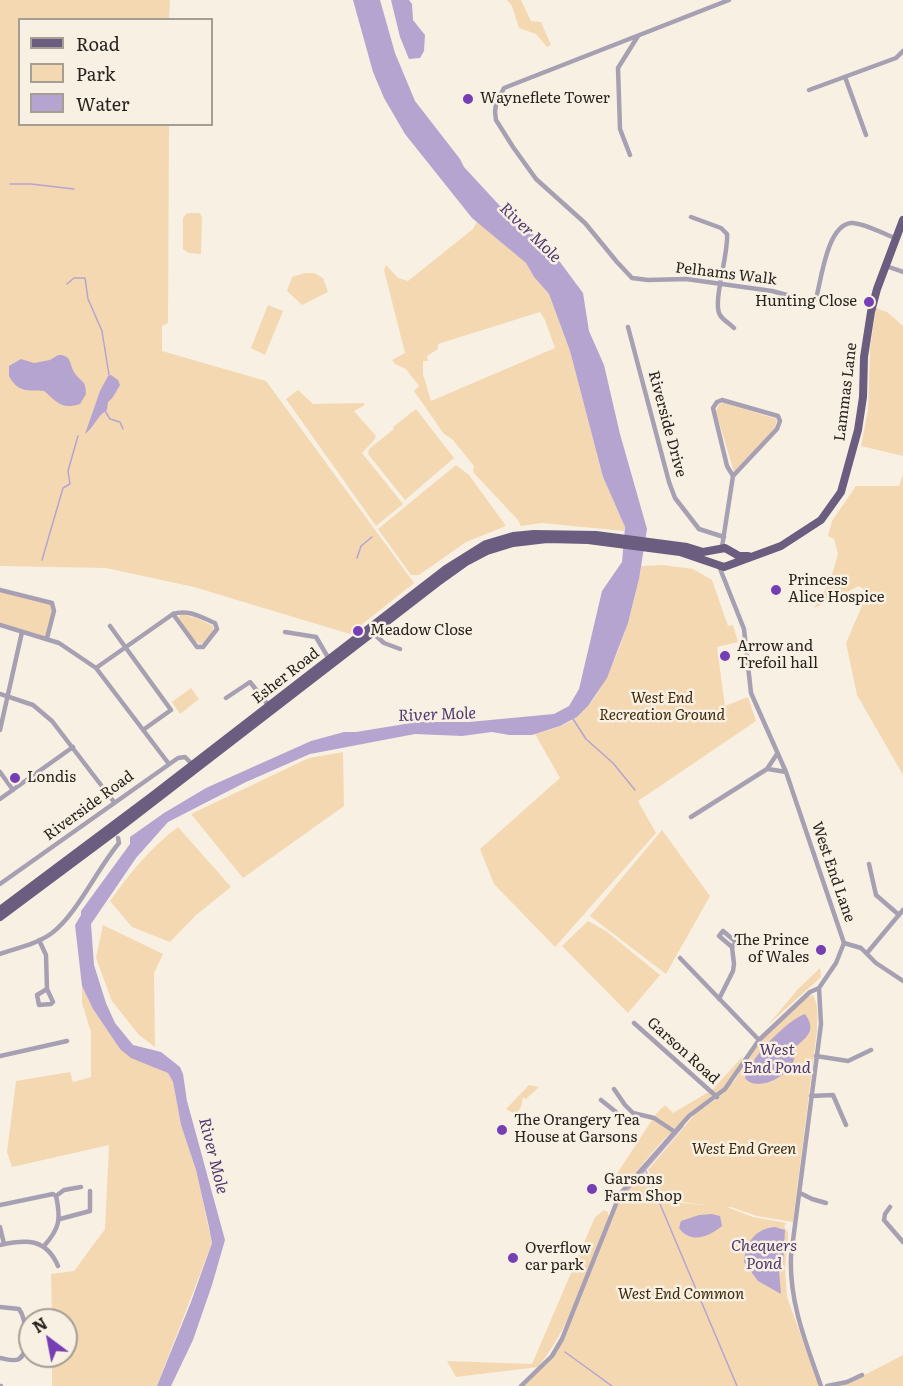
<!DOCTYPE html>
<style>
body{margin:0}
#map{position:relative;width:903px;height:1386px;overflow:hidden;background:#f8f0e3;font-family:Literata,serif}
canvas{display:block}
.legend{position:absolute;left:18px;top:18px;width:195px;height:108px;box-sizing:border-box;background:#f8f0e3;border:2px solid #a49e95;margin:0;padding:8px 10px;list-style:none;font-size:18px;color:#27241f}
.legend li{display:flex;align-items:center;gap:12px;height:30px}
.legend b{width:30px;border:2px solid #a49e95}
.north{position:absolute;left:18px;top:1308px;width:60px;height:60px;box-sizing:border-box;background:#f8f0e3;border:2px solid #a49e95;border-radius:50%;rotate:328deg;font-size:16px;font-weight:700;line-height:24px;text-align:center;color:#27241f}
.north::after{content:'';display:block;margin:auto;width:21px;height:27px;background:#763eb4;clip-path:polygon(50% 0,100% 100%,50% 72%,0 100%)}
</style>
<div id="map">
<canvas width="903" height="1386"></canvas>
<ul class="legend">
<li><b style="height:8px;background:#6a5d7f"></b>Road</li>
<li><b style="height:16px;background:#f4d8b2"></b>Park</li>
<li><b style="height:16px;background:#b5a4d0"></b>Water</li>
</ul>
<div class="north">N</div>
</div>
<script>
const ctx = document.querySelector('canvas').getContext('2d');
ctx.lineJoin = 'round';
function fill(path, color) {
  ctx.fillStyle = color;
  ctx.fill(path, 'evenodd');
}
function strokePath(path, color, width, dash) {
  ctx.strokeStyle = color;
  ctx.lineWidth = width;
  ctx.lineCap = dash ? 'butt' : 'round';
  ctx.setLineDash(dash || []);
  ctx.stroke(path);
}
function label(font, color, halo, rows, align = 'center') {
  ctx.font = font + ' Literata,serif';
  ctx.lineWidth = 5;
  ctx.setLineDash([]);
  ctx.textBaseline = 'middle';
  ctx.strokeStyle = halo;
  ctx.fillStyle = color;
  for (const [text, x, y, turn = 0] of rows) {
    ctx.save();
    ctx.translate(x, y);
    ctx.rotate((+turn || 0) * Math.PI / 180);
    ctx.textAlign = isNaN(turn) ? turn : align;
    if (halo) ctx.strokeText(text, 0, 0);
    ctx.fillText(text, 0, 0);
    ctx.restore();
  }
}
fill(new Path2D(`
 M0 0H170L169 19 20 20V124L169 125 168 323 162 326V351L266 381 414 583 350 634 194 587 106 568 0 566Z
 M507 0H521L531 21 541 22 551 45 547 47 536 34 519 28 512 6Z
 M187 213H200L202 218 201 254 189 253 183 249V218Z
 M477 222 526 263 534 277 549 294 570 351 603 477 625 527 624 531 542 523 521 526 518 520 473 472 474 466 452 439 444 434 414 391 419 386 406 369 395 364 392 360 405 353 384 270 386 265 398 278 408 281 473 229ZM540 312 545 320 555 348 431 401 423 374V361H428L427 356 438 349V344Z
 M305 273H314L323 278 328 292 302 305 287 291 292 277Z
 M268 305 283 311 265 355 251 348Z
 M876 308 887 312 903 326V456L861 446 868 410 870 349Z
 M298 390 313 404 363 403 365 405 354 411 376 436 374 440 362 453 403 504 376 526 286 399Z
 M724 403 777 419 775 428 734 472 716 412 719 404Z
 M416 409 454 458 405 500 368 454 369 449 394 429 393 427Z
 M456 465 469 475 506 526 466 542 419 575H411L378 529Z
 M903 474V775L857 695 846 643 868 592 859 586 814 608 829 583 834 568 838 554 834 539 828 536 832 521 856 486H899Z
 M663 565 693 569 712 580 728 626 733 625 738 642 717 647 725 706 748 697 756 721 638 801 656 833 555 947 494 884 480 849 560 778 535 734C549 730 565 726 577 717 611 691 635 607 641 566Z
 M0 590 53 605 47 638 0 625Z
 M181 614 197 618 213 626V630L203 643 200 644 193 639 178 618Z
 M191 688 199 699 180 714 172 702Z
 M343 752 344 806 243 878 191 814 309 758Z
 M178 827 231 887 196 915 170 942 132 927 110 901C130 873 150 848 178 827Z
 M662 830 710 896 666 974 590 916Z
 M588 921 606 931 660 975 628 1013 562 946Z
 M103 925 163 954 154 973 155 1047 139 1035 112 1001 96 958Z
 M820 968 821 977 768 1025 798 989Z
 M82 986 93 1009 120 1049 168 1073 173 1082 181 1125 196 1170 212 1243 157 1386H52V1356H66V1320H52L51 1274 74 1271 105 1229 109 1145 12 1167 7 1152 16 1081 70 1072 73 1082 91 1077V1032L82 1003Z
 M813 995C819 1005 817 1019 817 1030L793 1222 757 1216 731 1207H727L753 1217 786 1223 784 1227 788 1232V1240L785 1269 787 1297 819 1386H522L557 1350 621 1195 643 1168 657 1200 711 1206 662 1199 648 1170 695 1114 718 1098 735 1080 759 1041 808 997Z
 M743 1056C732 1090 695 1110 671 1133 656 1146 644 1163 631 1178L623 1180 614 1178 656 1114 665 1105 673 1113 712 1090Z
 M529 1085 539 1087 526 1099 523 1097 521 1107 516 1115 506 1109Z
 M604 1210 608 1212 609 1218C589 1266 571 1327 538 1367L456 1377 447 1361 532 1364 595 1217Z
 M903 1355V1386H832L855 1380Z`), '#f4d8b2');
fill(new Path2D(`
 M353 0H380L395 53 415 101 460 159 464 167 500 206 513 213 560 262 583 293 589 331 604 365 620 434 647 529 639 579 628 623 607 678 588 706 577 717 560 726 532 735H509L492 732 462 736 415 734 310 754 246 782 168 822 136 858 91 924 94 965 106 1003 115 1023 133 1045 161 1052 180 1067 183 1074 187 1101 225 1240 212 1285 193 1340 171 1386H157L191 1302 212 1243 209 1227 196 1170 181 1125 173 1082 168 1073 131 1058 120 1049 93 1009 82 986 75 925 81 915V911L130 844V837L164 813 206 788 311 741 344 732H356L417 722H469L554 714 569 706 579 689 602 591 622 562 625 527 603 477 570 351 549 294 534 277 526 263 472 218 405 134 384 98 373 72Z
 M391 0H409L412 4 413 20 425 35 424 51 420 58 409 59 400 37Z
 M58 355C72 355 69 363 74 372 80 382 86 379 86 394L80 404C62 410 57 402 44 391 28 390 18 393 9 376V366L21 359 34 363 50 360Z
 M111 375 118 380 120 385 113 397 108 402 107 410C97 416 94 427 85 434L100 391 108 376Z
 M805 1014C817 1031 807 1036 796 1047 795 1056 794 1064 788 1070 779 1080 755 1091 745 1078 749 1059 787 1020 805 1014Z
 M712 1214 720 1216 722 1226C710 1236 691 1245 679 1228L681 1221 699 1215Z
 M775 1227 785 1230 783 1265 779 1270 781 1294 758 1281 744 1262C746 1243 754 1229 775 1227Z`), '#b5a4d0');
strokePath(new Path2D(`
 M10 184H31L74 189
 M67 284 74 278H85L88 299 102 331 109 375
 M105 411 110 419 120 422 123 429
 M357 558 361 546 372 537
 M42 560 63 488 70 484 68 471 78 436
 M573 719 586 739 613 763 635 790
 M646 1171 737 1386
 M627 1191 683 1126
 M565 1352 612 1386`), '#b5a4d0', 1.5);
strokePath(new Path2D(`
 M729 0 504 88 496 104 495 112 496 120 513 147 536 179 585 223 617 262 632 278 648 280 686 279 772 291 813 302 816 299C821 281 827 225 851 223 862 222 884 234 895 238
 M845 77 866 135
 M809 90 896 58 903 51
 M630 155 620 129 618 68 638 36
 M691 217 721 228 727 234C729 253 712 303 720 315 723 320 730 324 734 328
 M886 266 903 272
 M628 327 669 482 675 498 699 529 724 537
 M722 547 733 476 777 429 780 421 778 416 722 400 717 402 713 408 727 466 733 476
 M719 566 744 629 751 693 786 772 844 943 836 963 819 988 821 1024 791 1256C789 1302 806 1343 821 1386
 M0 590 52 603 54 611 47 638
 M0 625 59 643 96 668 169 764
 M110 626 171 710 143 730
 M285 632 316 637 329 659
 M373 633 384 643 400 649
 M96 668 173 614C188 609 201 617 215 623L217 629 203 647H197L173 614
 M0 694 33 705 52 721 114 802
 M226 698 250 682 269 706
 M0 730 22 632
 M768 769 786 772
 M0 772 13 790
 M0 799 73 747
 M691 817 767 769 777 754
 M869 864 876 895 899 915
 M0 884 178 758 185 757 193 765
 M39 940 46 955 47 989 53 1002 51 1004 39 1005 37 995 47 989
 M844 943 861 948 876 963 903 981
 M867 953 903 910
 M0 954C17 948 37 944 52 933 77 914 97 869 119 843L118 838
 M680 958 759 1040
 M719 999 733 971 734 964 732 947 719 936 723 931 736 942 732 947
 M634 1023 717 1097
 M0 1056 67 1041
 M816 1056 848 1061 871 1050
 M614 1089 625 1105 633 1113 654 1118 675 1132
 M811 1096 833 1095 846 1125
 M601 1100 616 1112
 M800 1193 812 1199 826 1203
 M0 1205 53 1194 56 1196
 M890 1207 885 1214 884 1220 903 1242
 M60 1219 90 1211V1191
 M0 1227 4 1244
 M0 1245C26 1239 46 1238 58 1266
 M44 1246C60 1228 61 1219 56 1196L64 1190 81 1187
 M0 1307 19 1309C26 1318 30 1352 19 1359 14 1362 6 1359 0 1358
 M0 1386H1
 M521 1386 552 1356 562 1339 620 1194 689 1116 725 1089 759 1040 810 992 819 988
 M827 1386 847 1382 862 1375`), '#a7a0b3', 4.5);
strokePath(new Path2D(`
 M0 910 151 797 446 569 486 544 513 536 534 534 596 535 687 547 703 552 725 548 739 556H748
 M0 917 114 832 438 582 466 562 487 551 513 543 547 539 588 540 680 552 724 567 781 546 821 520 841 492 844 481 858 430 863 397 864 357 871 312 877 289 903 220`), '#6a5d7f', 8);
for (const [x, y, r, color] of [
 [468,99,6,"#763eb4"],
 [869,302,6,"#763eb4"],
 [776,590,6,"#763eb4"],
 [358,631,6,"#763eb4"],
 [725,656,6,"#763eb4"],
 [15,778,6,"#763eb4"],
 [821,950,6,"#763eb4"],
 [502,1130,6,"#763eb4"],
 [592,1189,6,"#763eb4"],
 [513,1258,6,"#763eb4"]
]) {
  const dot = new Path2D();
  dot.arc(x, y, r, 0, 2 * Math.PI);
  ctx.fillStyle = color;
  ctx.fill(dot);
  strokePath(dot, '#f8f0e3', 2);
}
label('15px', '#27241f', '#f8f0e3', [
 ["Wayneflete Tower",480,99],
 ["Hunting Close",857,302,"right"],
 ["Princess",788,581],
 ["Alice Hospice",788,598],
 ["Meadow Close",370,631],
 ["Arrow and",737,647],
 ["Trefoil hall",737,664],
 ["Londis",27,778],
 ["The Prince",809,941,"right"],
 ["of Wales",809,958,"right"],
 ["The Orangery Tea",514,1121],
 ["House at Garsons",514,1138],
 ["Garsons",604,1180],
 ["Farm Shop",604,1197],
 ["Overflow",525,1249],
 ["car park",525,1266]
], 'left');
label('15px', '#27241f', '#f8f0e3', [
 ["Pelhams Walk",726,274,7],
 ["Lammas Lane",846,392,-83],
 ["Riverside Drive",667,424,75],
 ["Esher Road",286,676,-38],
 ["Riverside Road",89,806,-36],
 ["West End Lane",833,872,71],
 ["Garson Road",683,1051,42]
]);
label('italic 15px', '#402b09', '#f8f0e3', [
 ["West End",662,699],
 ["Recreation Ground",662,716],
 ["West End Green",744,1150],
 ["West End Common",681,1295]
]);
label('italic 16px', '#50386f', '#f8f0e3', [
 ["River Mole",530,233,44],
 ["River Mole",437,715,-2],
 ["West",777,1050],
 ["End Pond",777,1068],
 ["River Mole",213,1156,76],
 ["Chequers",764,1246],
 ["Pond",764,1264]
]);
</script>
